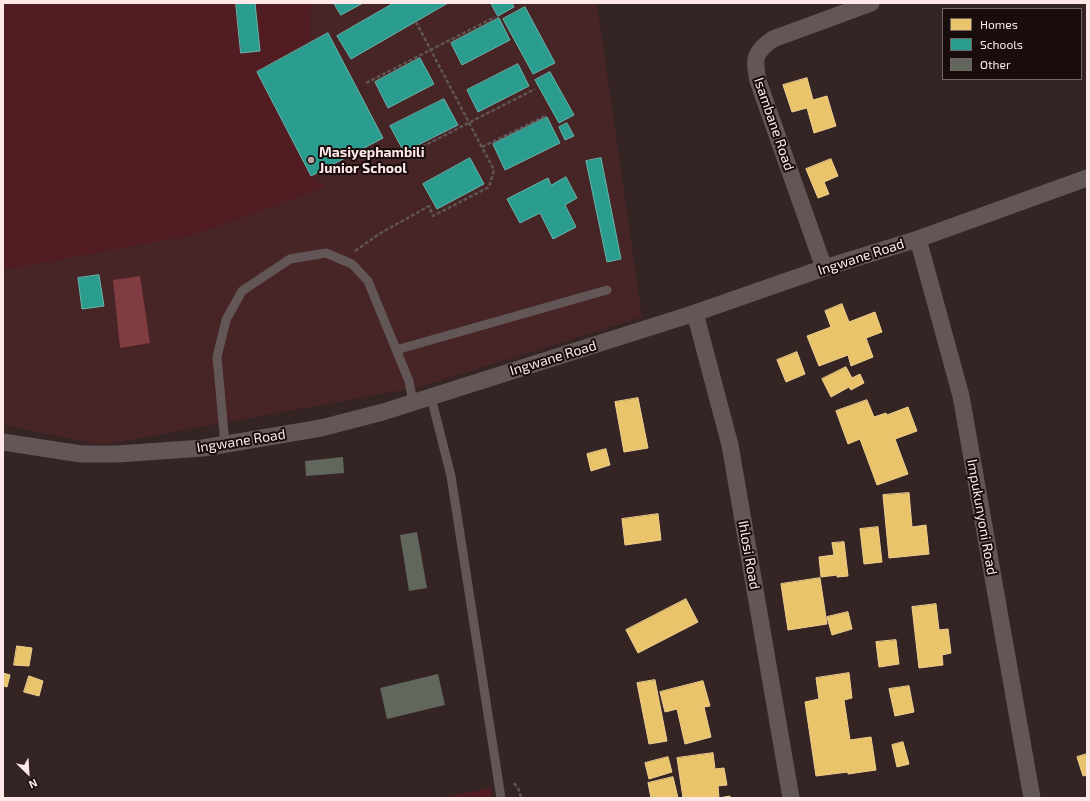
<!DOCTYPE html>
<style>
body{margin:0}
#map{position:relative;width:1090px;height:801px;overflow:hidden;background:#352424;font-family:"Exo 2",sans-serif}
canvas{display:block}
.frame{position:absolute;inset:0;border:4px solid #fee8e8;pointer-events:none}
.legend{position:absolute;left:942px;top:8px;width:140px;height:72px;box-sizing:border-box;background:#190c0c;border:1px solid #756464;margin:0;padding:5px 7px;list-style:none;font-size:12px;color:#fee8e8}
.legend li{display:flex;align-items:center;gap:8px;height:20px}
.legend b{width:20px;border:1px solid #756464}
.north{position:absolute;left:8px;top:753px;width:40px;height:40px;-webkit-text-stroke:3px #190c0c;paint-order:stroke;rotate:155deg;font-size:11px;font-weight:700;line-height:16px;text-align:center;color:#fee8e8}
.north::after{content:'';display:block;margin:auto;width:14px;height:18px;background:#fee8e8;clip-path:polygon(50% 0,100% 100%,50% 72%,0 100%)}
</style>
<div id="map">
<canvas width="1090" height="801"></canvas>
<div class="frame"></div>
<ul class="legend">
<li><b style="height:11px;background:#e9c46a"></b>Homes</li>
<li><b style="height:11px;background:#2a9d8f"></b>Schools</li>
<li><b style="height:11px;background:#62675e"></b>Other</li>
</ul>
<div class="north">N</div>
</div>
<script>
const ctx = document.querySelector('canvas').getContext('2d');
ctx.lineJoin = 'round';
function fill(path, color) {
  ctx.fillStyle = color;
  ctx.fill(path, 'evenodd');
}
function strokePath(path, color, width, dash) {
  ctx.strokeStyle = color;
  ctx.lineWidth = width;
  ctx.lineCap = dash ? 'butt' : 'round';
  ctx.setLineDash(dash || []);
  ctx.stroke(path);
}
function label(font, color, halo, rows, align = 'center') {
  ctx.font = font + ' "Exo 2",sans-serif';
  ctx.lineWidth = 4;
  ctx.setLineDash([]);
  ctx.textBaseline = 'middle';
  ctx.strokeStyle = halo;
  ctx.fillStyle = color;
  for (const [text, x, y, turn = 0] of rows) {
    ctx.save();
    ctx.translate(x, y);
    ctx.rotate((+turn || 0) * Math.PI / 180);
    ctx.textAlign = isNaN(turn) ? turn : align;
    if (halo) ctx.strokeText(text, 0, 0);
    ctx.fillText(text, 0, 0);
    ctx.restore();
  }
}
fill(new Path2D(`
 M3 3H597L642 317 420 387 102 445 3 425Z`), '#472425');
fill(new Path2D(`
 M3 3H311L310 43 257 72 311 176 326 187 193 235 3 270Z
 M491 788 492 798H439Z`), '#521d22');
fill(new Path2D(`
 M140 276 150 343 120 348 113 280Z`), '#803d41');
const homes = new Path2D(`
 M807 78 813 100 827 96 836 126 814 133 807 108 792 112 783 85Z
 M831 159 838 176 824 182 829 194 818 198 806 169Z
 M842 304 849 322 875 312 882 332 866 338 873 357 851 366 848 355 819 366 807 336 831 327 825 311Z
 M797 352 805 374 786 382 777 360Z
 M846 367 852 378 860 374 864 383 851 390 849 387 831 397 822 379Z
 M638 398 648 448 624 452 615 402Z
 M867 400 874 417 886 413 887 415 908 407 917 431 895 439 908 474 877 485 860 439 848 444 836 411Z
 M606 449 610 465 591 471 587 454Z
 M909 493 912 527 926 525 929 554 889 558 883 495Z
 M658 514 661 540 625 545 622 519Z
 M878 527 882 562 864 564 860 529Z
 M844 542 848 576 837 577V575L821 577 819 557 834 555 832 543Z
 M820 578 827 624 788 630 781 584Z
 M686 599 698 622 638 653 626 630Z
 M936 604 939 630 948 629 951 653 942 655 943 665 919 668 912 607Z
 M848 612 852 629 832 635 827 617Z
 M896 640 899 664 879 667 876 642Z
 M17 646 32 648 29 666 14 665Z
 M3 673 10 675 7 687 3 686Z
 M849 673 852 698 844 700 850 740 871 737 876 770 848 774V772L816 776 805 702 819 699 816 678Z
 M29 676 43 681 39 696 24 692Z
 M655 680 667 741 649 744 637 683Z
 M703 681 710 706 704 707 711 737 685 744 677 709 665 712 660 692Z
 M909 686 914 712 895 716 889 689Z
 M903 742 909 764 897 767 892 745Z
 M713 753 715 769 724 768 727 785 718 786 719 798 730 796V798H683L677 758Z
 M1087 754V775L1083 776 1077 757Z
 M668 757 672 772 649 779 645 763Z
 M673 777 678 798H651L648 783Z`);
fill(homes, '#e9c46a');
strokePath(homes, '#efcf90', 1);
const schools = new Path2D(`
 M236 3H255L260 51 241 53Z
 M334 3H363L341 15Z
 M394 3H448L351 59 337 36Z
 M491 3H512L514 7 498 16Z
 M525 7 555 63 533 74 503 19Z
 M499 18 510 40 462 65 451 43Z
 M328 33 383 138 311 176 257 72Z
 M420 58 434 84 388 108 375 82Z
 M518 64 529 86 478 112 467 90Z
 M550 72 574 115 559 123 535 80Z
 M444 99 458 125 404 152 390 126Z
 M547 117 560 143 505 170 493 144Z
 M567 123 574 136 565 140 559 127Z
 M470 158 484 184 437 209 423 184Z
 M601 158 621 259 607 262 586 161Z
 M566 177 577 198 565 205 576 227 553 239 540 213 520 223 507 199 548 178 551 185Z
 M99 275 104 306 82 309 78 278Z`);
fill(schools, '#2a9d8f');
strokePath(schools, '#6ab4aa', 1);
fill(new Path2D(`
 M343 457 344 473 306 476 305 461Z
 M417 532 427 588 409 591 400 535Z
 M438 674 445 705 387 719 380 688Z`), '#62675e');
strokePath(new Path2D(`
 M366 83 495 17
 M482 147 545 116
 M406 155 535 89
 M355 251 379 234 429 206 433 216 489 187 494 170 416 22
 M514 783 519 790 521 798`), '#605354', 2.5, [4, 2]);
strokePath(new Path2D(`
 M396 350 607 290
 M431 397 451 476 501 798
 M225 444 217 357 226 320 242 291 290 259 326 253 352 264 368 281 409 381 413 402`), '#635656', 9);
strokePath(new Path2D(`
 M918 239 961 396 1032 798
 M824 268 758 81C754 59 753 53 773 39L871 3
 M695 313 730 445 791 798
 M3 442 81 454H118L203 448 321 428 383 412 695 313 824 268 918 239 1087 178`), '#635656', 17);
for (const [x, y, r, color] of [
 [311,160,4,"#b8a3a3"]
]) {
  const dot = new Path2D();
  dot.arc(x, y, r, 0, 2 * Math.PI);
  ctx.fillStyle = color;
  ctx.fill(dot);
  strokePath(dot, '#190c0c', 1.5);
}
label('14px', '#fee8e8', '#190c0c', [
 ["Isambane Road",774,124,71],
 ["Ingwane Road",861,257,-18],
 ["Ingwane Road",553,358,-17],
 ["Ingwane Road",241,441,-9],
 ["Impukunyoni Road",982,517,80],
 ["Ihlosi Road",749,555,80]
]);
label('bold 14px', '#fee8e8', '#190c0c', [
 ["Masiyephambili",319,152],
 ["Junior School",319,168]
], 'left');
</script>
